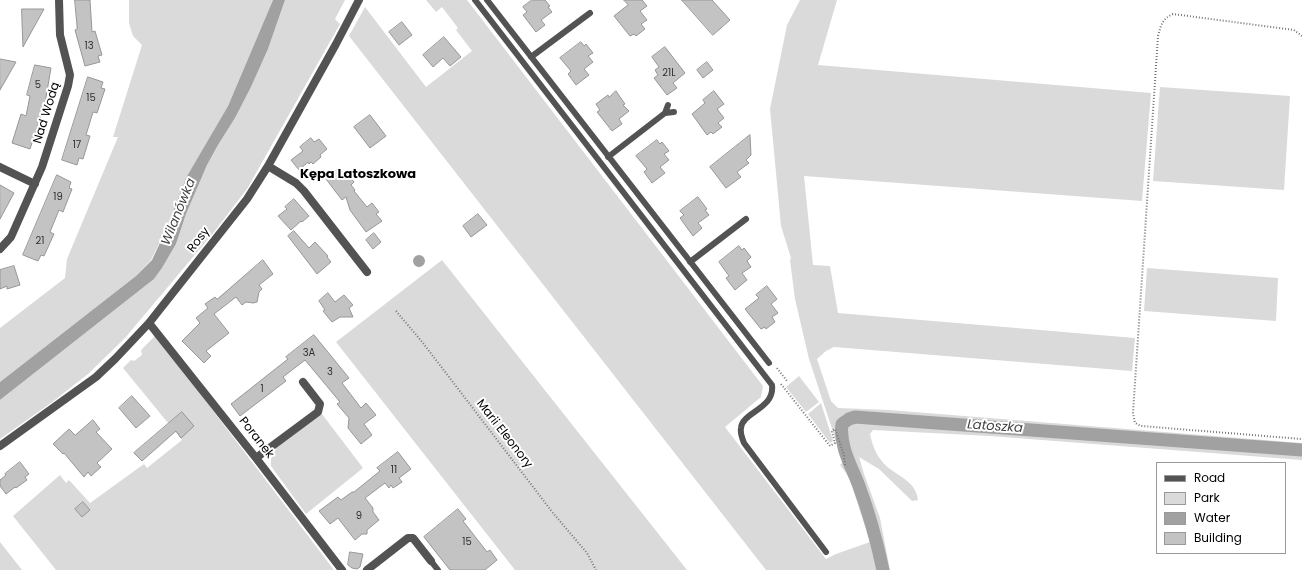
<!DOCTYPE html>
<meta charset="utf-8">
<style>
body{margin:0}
#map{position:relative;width:1302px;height:570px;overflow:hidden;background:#fff;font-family:Poppins,sans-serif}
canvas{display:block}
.legend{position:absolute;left:1156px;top:462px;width:130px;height:92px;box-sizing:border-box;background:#fff;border:1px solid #999;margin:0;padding:5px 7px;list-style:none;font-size:12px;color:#000}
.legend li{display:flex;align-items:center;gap:8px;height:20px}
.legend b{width:20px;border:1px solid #999}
</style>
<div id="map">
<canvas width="1302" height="570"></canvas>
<ul class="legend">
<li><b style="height:5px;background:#535353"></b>Road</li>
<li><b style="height:11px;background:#dadada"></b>Park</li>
<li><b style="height:11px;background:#a1a1a1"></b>Water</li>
<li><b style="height:11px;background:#c3c3c3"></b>Building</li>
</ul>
</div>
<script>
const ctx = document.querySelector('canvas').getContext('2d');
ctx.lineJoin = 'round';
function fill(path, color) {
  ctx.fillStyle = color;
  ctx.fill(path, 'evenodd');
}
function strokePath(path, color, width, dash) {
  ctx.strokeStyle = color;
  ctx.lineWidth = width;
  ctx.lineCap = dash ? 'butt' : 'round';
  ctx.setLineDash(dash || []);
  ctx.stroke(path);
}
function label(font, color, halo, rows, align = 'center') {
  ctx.font = font + ' Poppins,sans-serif';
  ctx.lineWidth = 4;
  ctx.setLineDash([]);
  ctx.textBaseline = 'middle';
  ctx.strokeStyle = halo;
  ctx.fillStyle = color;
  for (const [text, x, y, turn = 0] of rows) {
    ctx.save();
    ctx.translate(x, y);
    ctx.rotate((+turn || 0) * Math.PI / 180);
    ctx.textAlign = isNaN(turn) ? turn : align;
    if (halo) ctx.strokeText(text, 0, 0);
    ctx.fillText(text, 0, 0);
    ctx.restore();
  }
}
fill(new Path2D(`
 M129 0H273L228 106 186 179 166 230 151 260 136 276 0 382V328L65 278 67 259 118 137H113L142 45 133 36 129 23Z
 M285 0H345L335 19 340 24 247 189 214 232 125 338 88 374 51 403 0 439V400L154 279 162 268 176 244 186 214 207 165 218 145 235 118 251 87 268 49Z
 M426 0H467L763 386 761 397 725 427 826 559 836 554 870 542 849 477 840 465 843 462 809 359 795 299 790 260 791 258 781 226 770 109 787 25 800 0H837L818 65 1151 93 1142 201 804 176 813 265 830 266 838 313 1135 338 1132 371 834 347 826 351 817 359 831 401 838 408 889 410 1302 443V460L990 436 873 430 870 434C872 443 875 453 881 460 891 475 916 478 918 500L912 501 879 469 859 457 864 474 880 518 890 570H766L349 36 365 7 426 87 472 51 456 30 458 28 442 7 436 12Z
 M1160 87 1290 96 1284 190 1153 181Z
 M442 260 687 570H515L336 342Z
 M1147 268 1278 278 1276 321 1144 311Z
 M155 336 157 337 334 570H56L13 516 60 475 66 483 69 480 90 503 144 464 147 468 182 440 123 368 131 360 134 361 142 355 141 350Z
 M799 376 819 402 806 412 786 387Z
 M821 403 833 441 830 443 808 414Z
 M322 414 363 468 306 514 271 466V459L277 447Z
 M0 542 22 570H0Z`), '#dadada');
fill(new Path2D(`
 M273 0H285L268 49 251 87 235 118 218 145 207 165 186 214 176 244 162 268 154 279 0 400V382L136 276 152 260 166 230 186 178 228 106Z
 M413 261a6 6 0 1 1 12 0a6 6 0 1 1-12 0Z`), '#a1a1a1');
strokePath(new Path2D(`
 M883 570C877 542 869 513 859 486 852 467 839 446 842 424L849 419 855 417 1302 450`), '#a1a1a1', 13);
const building = new Path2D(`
 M75 0H90L92 32 95 31 102 55 98 56 100 62 85 66 75 30 77 29Z
 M532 0H545L550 6 548 7 552 12 541 20 545 25 536 32 523 15 527 12 523 7Z
 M624 0H642L647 6 640 11 647 20 641 24 645 29 636 36 634 34 630 36 614 16 628 5Z
 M682 0H712L730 20 713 35Z
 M22 9H44L23 47 22 22Z
 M402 22 412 35 399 45 389 32Z
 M444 37 461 57 450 66 443 58 433 67 423 55Z
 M581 42 584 46 586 44 593 53 588 56 593 62 584 69 589 75 576 85 568 74 571 71 560 58Z
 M665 47 685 73 673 83 677 88 667 95 654 78 658 75 655 70 659 67 652 57Z
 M0 59 16 62 0 90Z
 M707 62 713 70 703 78 697 70Z
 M35 65 51 68 45 103 30 149 12 143 21 114 26 116 30 96 27 95Z
 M88 77 103 82 101 88 105 89 97 113 93 112 86 135 90 136 83 159 79 158 77 165 62 160Z
 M616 91 625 104 623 105 629 111 619 119 622 124 612 131 597 112 600 110 596 104 608 95 609 97Z
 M714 91 724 104 717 109 724 118 718 123 722 127 713 134 711 132 707 135 692 114 705 103 703 100Z
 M370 115 386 136 370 148 354 127Z
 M750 135 751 155 746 160 749 163 737 172 741 177 726 188 710 167Z
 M311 138 314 142 319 139 327 149 320 155 321 157 313 164 311 162 309 164 308 162 299 170 291 160 303 151 300 147Z
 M657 140 660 144 662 142 669 151 664 154 669 160 660 167 665 173 652 183 644 172 647 169 636 156Z
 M338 169 345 177 348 175 354 182 351 185 355 190 354 191 367 207 372 203 379 212 376 214 382 221 366 232 350 210 346 197 342 200 326 179Z
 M57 175 71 182 69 188 72 189 63 212 59 210 50 232 54 234 44 256 41 255 38 261 23 255Z
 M0 185 14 193 0 219Z
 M698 197 707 209 705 210 709 215 698 223 702 228 693 236 680 218 684 215 680 211Z
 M294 199 309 216 302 222 301 221 291 230 278 216 287 209 285 207Z
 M478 214 487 225 471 237 463 226Z
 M294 231 309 248 315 242 328 256 327 257 331 262 317 274 288 236Z
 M374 233 381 242 373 249 366 240Z
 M739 246 742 250 744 248 751 257 747 261 751 267 742 273 747 280 735 290 726 278 729 276 719 262Z
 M263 260 273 274 259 285 262 289 259 292 257 302 253 303 246 302 242 305 236 297 214 314 229 333 206 351 211 356 204 363 182 341 200 323 196 318 208 308 205 304 215 297 217 299Z
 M14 266 20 285 7 289V286L0 289V270Z
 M767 286 777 299 771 304 778 313 772 317 775 322 766 329 765 327 761 329 745 309 759 298 756 295Z
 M328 293 335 302 344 295 353 305 349 308 353 317H340L332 322 323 311 325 310 319 301Z
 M314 335 349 378 342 383 361 408 366 403 376 415 364 424 372 435 361 444 348 428 349 418 337 404 340 402 305 360 283 377 286 381 240 416 231 404 288 359 286 357Z
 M132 396 150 416 136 428 119 408Z
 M182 412 194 426 181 438 176 431 142 461 134 453Z
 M93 420 100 429 96 432 112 449 97 463 101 467 91 476 88 472 84 477 64 453 63 454 53 444 69 429 75 435Z
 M398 452 411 469 399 478 402 482 393 488 391 485 389 488 385 483 365 498 373 508V512L379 520 367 530V534H362L355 540 338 518 330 524 319 511 338 497 341 500 352 492H354L380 471 377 468Z
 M20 462 29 474 25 477 27 480 16 488 15 487 6 494 0 486V480L6 475 5 474Z
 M83 502 90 510 82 517 75 509Z
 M458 509 466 519 463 521 487 552 490 550 497 560 485 570H450L424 537Z
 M350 552 363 554 360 567 357 569 352 568 348 565Z`);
fill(building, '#c3c3c3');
strokePath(building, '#979797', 1);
strokePath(new Path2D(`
 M1302 36 1294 30 1173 14C1162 19 1161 25 1158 36L1133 413 1135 423 1141 426 1302 439
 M396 311 423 343 553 513 587 553 596 570
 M777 368 787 381
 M781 384 830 446 835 443 832 432 833 430
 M833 430 835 429 844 455 845 466`), '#757575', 2, [1, 2]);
strokePath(new Path2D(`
 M475 0 772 385C775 409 742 412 741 428 740 433 742 438 744 443L826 552
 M487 0 769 363
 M531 57 590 13
 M665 113 674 112
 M608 157 665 113 668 105
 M690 262 746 219
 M431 561 438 570`), '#535353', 6);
strokePath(new Path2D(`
 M268 166 296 183 304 191 367 272
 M0 167 35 184
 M0 249 11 237 42 167 68 86 70 75 60 35 59 0
 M149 323 256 458 342 570
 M0 446 96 377 115 359 149 323 247 199 268 166 336 44 359 0
 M256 458 318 412 320 404 303 382
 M367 570 408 538H413L431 561`), '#535353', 8);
label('10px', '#313131', null, [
 ["13",89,46],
 ["21L",669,73],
 ["5",38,85],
 ["15",91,98],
 ["17",77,145],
 ["19",58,197],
 ["21",40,241],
 ["3A",309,353],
 ["3",330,372],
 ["1",262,389],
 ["11",394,470],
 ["9",359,516],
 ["15",467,542]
]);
label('12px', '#000', '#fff', [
 ["Nad Wodą",47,113,-73],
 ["Rosy",199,240,-52],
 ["Marii Eleonory",504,434,52],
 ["Poranek",256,438,52]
]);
label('bold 13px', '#000', '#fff', [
 ["Kępa Latoszkowa",358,175]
]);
label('italic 13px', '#424242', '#fff', [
 ["Wilanówka",179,212,-68],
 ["Latoszka",995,427,4]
]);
</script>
